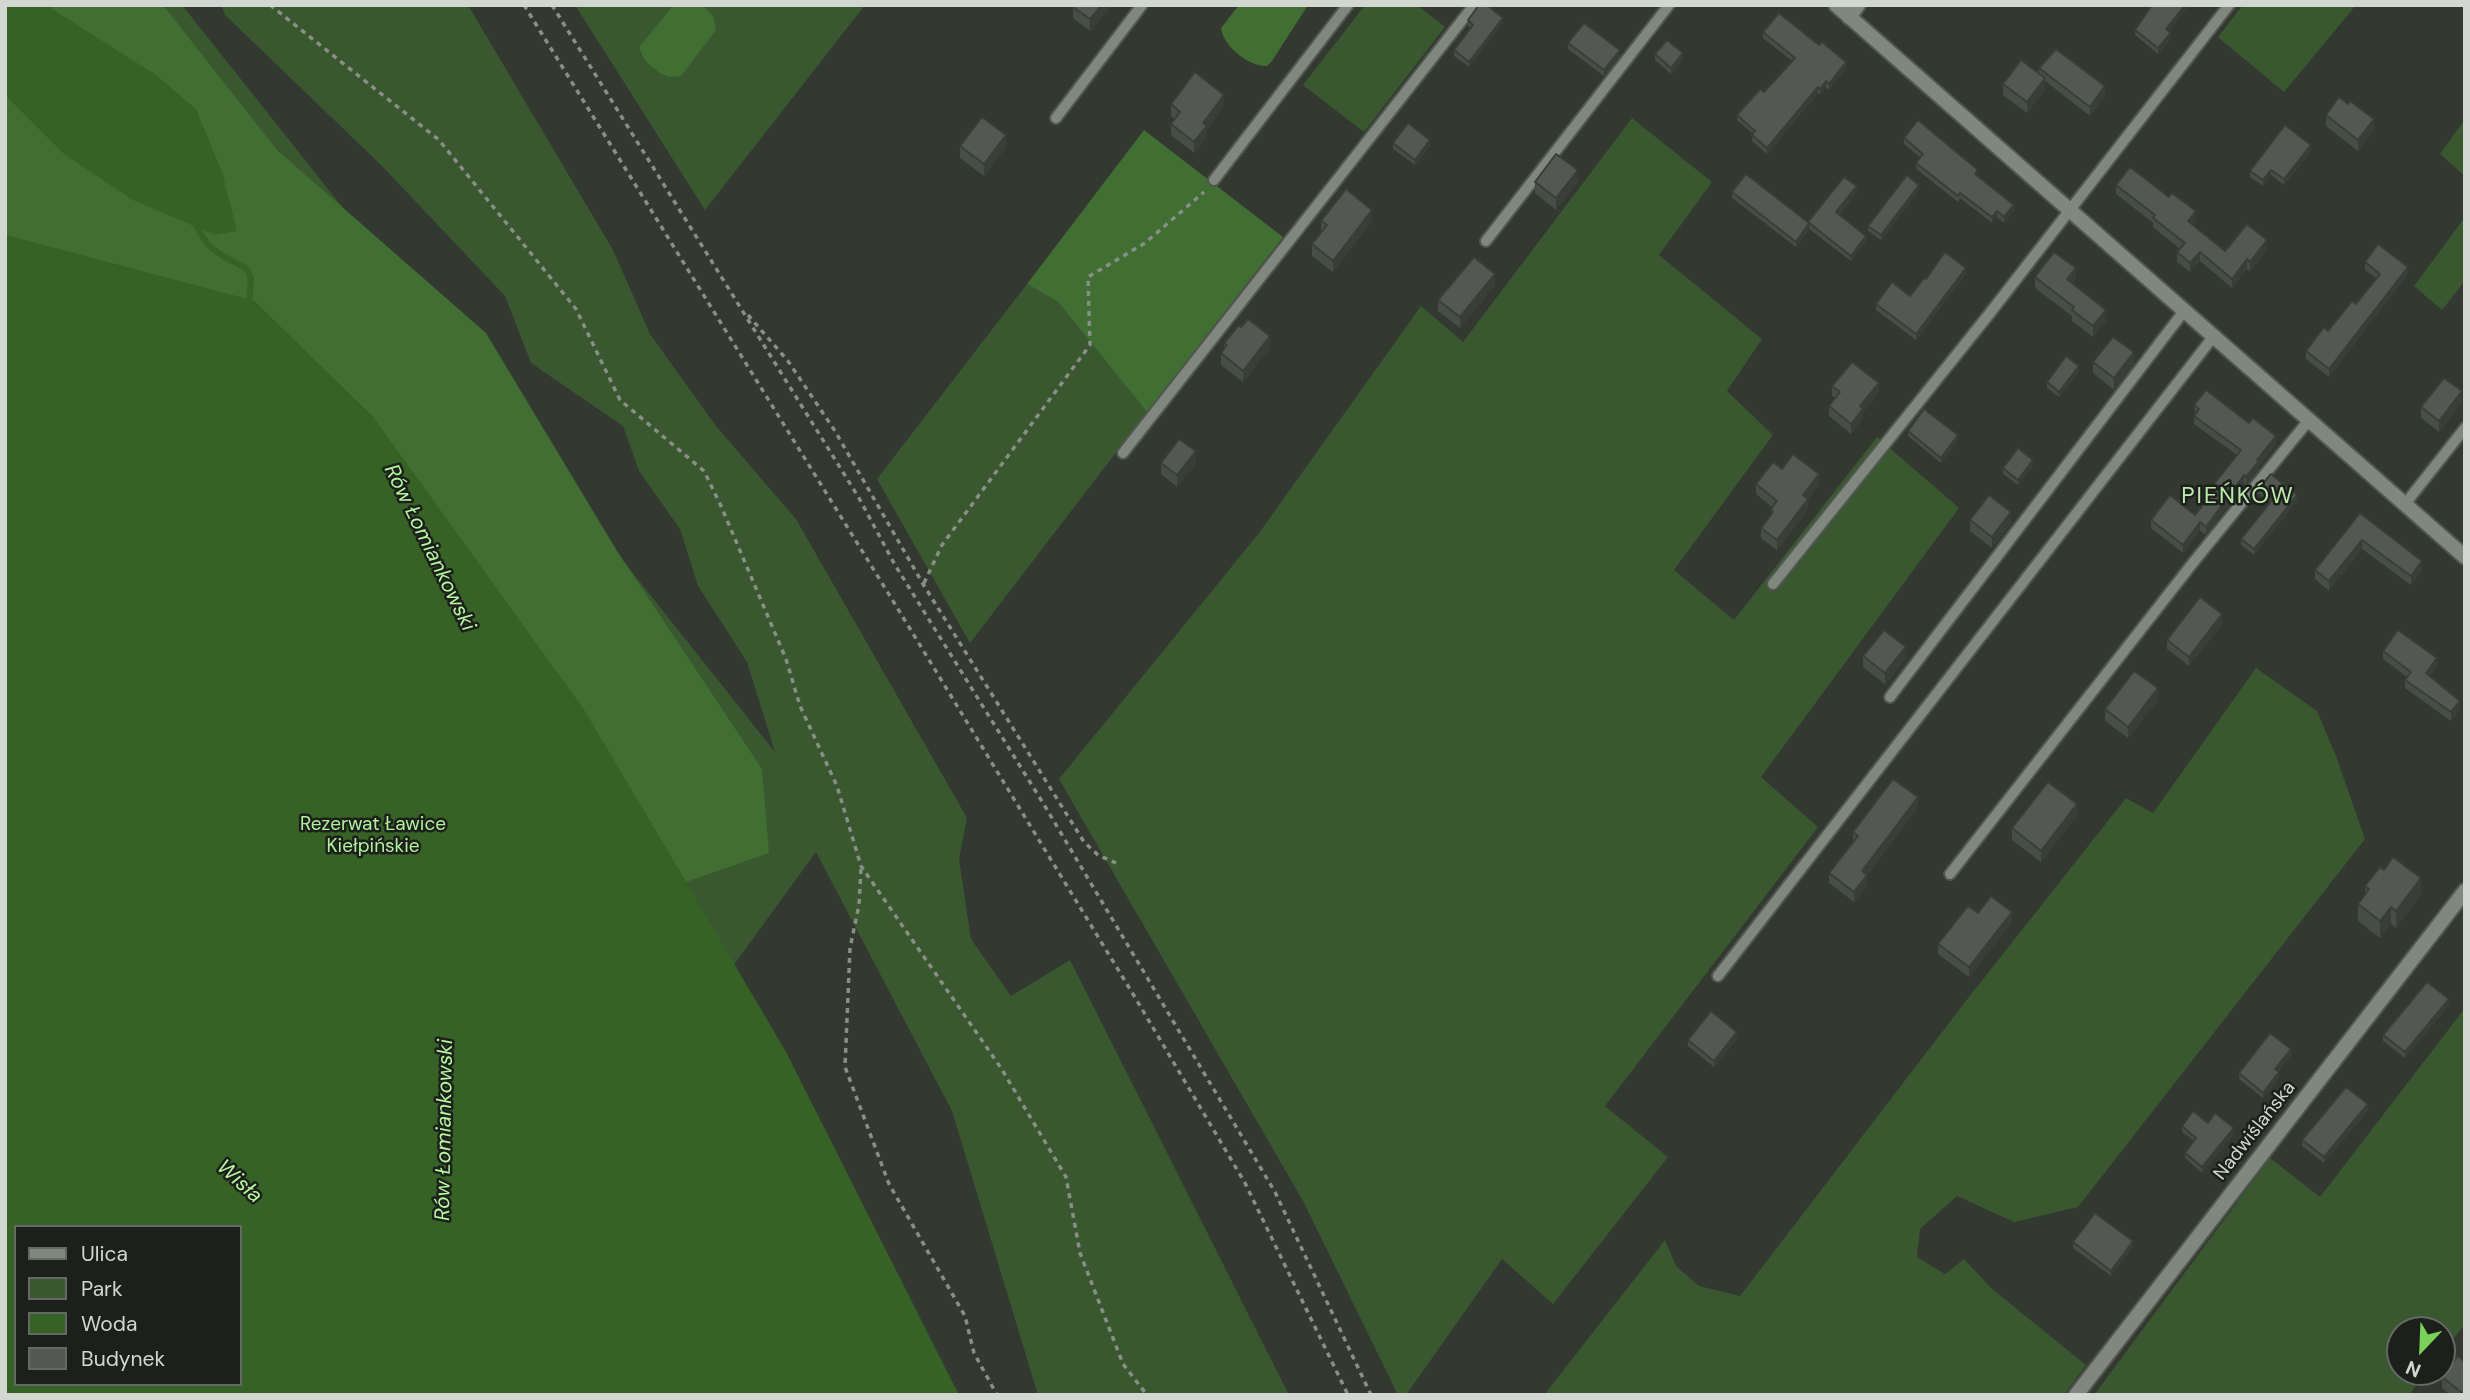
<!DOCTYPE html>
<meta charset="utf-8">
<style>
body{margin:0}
#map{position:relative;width:2470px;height:1400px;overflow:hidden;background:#333831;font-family:"DM Sans",sans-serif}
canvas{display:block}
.frame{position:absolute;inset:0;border:7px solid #d3d7d2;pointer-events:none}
.legend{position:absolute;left:14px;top:1225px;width:228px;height:161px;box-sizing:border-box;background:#1c1f1b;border:2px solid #656964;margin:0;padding:9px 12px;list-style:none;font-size:21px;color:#d3d7d2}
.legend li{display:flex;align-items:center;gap:14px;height:35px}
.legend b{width:35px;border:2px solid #656964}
.north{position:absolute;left:2386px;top:1316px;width:70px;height:70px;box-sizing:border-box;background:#1c1f1b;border:2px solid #656964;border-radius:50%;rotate:203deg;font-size:19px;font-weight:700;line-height:28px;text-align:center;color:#d3d7d2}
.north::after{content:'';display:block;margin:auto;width:24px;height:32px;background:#78d158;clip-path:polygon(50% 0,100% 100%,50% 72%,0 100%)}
</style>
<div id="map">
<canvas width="2470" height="1400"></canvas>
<div class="frame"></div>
<ul class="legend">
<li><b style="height:9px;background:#80877e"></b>Ulica</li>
<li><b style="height:19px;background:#39582f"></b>Park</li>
<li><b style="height:19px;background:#366226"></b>Woda</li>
<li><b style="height:19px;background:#535952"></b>Budynek</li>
</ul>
<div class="north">N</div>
</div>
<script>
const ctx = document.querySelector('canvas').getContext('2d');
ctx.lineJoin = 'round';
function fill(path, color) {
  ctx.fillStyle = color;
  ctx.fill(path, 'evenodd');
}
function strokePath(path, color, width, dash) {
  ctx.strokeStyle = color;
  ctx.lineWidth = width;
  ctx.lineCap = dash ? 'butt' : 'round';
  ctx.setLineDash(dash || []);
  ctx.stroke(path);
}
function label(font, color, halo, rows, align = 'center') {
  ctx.font = font + ' "DM Sans",sans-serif';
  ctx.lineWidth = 5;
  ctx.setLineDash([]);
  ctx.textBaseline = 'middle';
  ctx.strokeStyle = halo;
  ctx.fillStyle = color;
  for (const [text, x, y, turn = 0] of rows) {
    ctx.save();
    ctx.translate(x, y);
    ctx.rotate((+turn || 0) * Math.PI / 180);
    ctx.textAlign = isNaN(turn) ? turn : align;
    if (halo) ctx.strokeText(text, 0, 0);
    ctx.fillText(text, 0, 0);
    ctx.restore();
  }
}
fill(new Path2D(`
 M5 5H182L775 752 747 662 698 586 680 529 639 471 623 426 531 363 505 296 381 165 225 15 221 5H468L613 250 650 334 716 426 796 519 967 818 959 859 971 939 1011 996 1070 960 1289 1395H1038L952 1111 816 852 421 1395H5ZM16 1227H240V1384H16Z
 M575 5H673L639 47 640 54 656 71 707 9 703 5H865L705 210Z
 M1365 5H1417L1445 27 1364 132 1303 85Z
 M2243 5H2356L2284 92 2218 37Z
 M1632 118 1712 182 1659 255 1762 339 1727 391 1773 435 1674 570 1734 620 1877 437 1959 508 1761 777 1818 827 1605 1106 1668 1157 1553 1304 1502 1259 1406 1395H1398L1303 1201 1059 779 1259 533 1421 306 1463 342Z
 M2465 119V176L2440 154Z
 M2465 217V281L2442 310 2414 286Z
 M1027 284 1058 302 1147 412 970 643 877 479Z
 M2256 668 2317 711 2336 756 2365 839 2078 1207 2014 1222 1957 1196 1920 1229 1917 1257 1945 1274 1964 1259 1991 1288 2086 1365 2064 1395H1544L1665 1240 1676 1266 1699 1286 1740 1296 1965 1002 2126 798 2153 813Z
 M2465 1008V1324L2442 1353V1330H2400V1372H2427L2409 1395H2094L2270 1158 2320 1197Z`), '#39582f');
fill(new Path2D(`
 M5 5H163L277 150 486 333 617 551 762 769 769 853 686 882 584 710 373 417 254 301 5 235Z
 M673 5H703L714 18 716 30 681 76 669 77C656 72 641 61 639 47Z
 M1239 5H1308L1272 61 1267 66C1249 67 1223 46 1221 28Z
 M1144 130 1283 237 1147 412 1058 302 1027 284Z`), '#416e32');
fill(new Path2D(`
 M5 5H49L52 9 156 75 196 109 222 172 237 231 215 235 133 200 64 154 5 95Z
 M5 235 254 301 373 417 584 710 785 1050 959 1395H5ZM16 1227H240V1384H16Z`), '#366226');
strokePath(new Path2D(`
 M194 220C208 253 217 252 247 269L251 279 249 305`), '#366226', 6);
const service = new Path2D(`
 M1056 118 1142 5
 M1214 180 1348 5
 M1486 241 1669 5
 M1123 453 1474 5
 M2405 504 2465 428
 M1773 584 1990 313 2229 5
 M1890 697 2184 311
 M1950 874 2192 564 2309 420
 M1718 976 2213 337`);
const minor = new Path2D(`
 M1849 17 1858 5
 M2076 1395 2465 891`);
const tertiary = new Path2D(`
 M1836 5 2465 557`);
strokePath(service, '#525650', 14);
strokePath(minor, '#525650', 18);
strokePath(tertiary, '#525650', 18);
strokePath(new Path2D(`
 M270 5 439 140 576 309 620 400 704 471 721 506 786 659 800 706 837 786 861 866 1001 1068 1066 1177 1080 1253 1123 1364 1147 1395
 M524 5 890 596 1136 999 1245 1183 1348 1395
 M552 5 859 498 895 565 1043 803 1275 1192 1371 1395
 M748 315 788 361 835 431 923 584 1084 842 1098 855 1116 863
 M924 583 942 545 1090 345 1088 277 1145 243 1204 192
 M861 869 859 905 850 948 845 1067 889 1184 965 1316 974 1353 997 1395`), '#898e88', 3.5, [5, 5]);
strokePath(service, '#80877e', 10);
strokePath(minor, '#80877e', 14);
strokePath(tertiary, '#80877e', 14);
fill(new Path2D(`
 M1112 5 1090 31 1073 18V7Z
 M2189 5 2168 31 2171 38 2158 54 2135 35V30Z
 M1468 20 1503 23 1469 67 1454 56V50L1471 28 1468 26Z
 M1763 32 1846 68 1829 90 1826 87 1820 95 1818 93 1767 154 1752 141 1753 134 1737 120V115L1764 92 1792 61 1763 38Z
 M1568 43 1620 56 1604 76 1568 49Z
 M1655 54 1683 59 1671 74 1655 60Z
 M2039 68 2105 96 2090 116 2045 81V90L2027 113 2003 95V84L2039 74Z
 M1171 104 1224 106 1207 129V137L1194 153 1171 135V124L1175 119 1171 116Z
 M2326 115 2374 130 2358 151 2326 126Z
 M1904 138 1978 176 2014 210 2004 223 1997 217 1992 223 1960 198 1958 202 1916 169V163L1921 158 1904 144Z
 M1393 143 1430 145 1415 165 1393 149Z
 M960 146 1006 147 984 176 960 158Z
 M2311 151 2284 185 2271 175 2263 186 2250 177V171Z
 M1535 182H1578L1556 210 1535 193Z
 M2116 185 2196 221 2192 225 2225 251 2267 250 2250 271 2247 269 2232 288 2200 261 2190 272 2177 262V252L2180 249 2153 227V223L2116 194Z
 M1919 190 1881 240 1868 231V226Z
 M1732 192 1808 222 1857 192 1839 215 1866 241 1851 261 1809 229 1796 247 1732 198Z
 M1321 221H1372L1333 272 1312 256V244L1321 231Z
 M2365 262 2408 274 2329 377 2306 359V351L2356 304 2376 278 2365 270Z
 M1966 273 1916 340 1876 310V304L1910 296 1926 279Z
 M2035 277 2076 279 2072 284 2106 321 2093 337 2072 321V316L2035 288Z
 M1495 285 1460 328 1438 311V300Z
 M1224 343 1270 348 1243 382 1221 365V353L1224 349Z
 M2093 362 2134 364 2114 390 2093 373Z
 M2079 372 2059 397 2047 388V382Z
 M1832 386 1879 392 1863 412V418L1851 434 1829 416V406L1835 398 1832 396Z
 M2462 403 2439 432 2421 418V407Z
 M2194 405 2276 444 2259 466V469L2246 485 2244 483 2206 535 2200 531 2183 553 2151 528V520L2195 515 2214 490V484L2237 455 2194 424V416L2195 414Z
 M1908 431 1958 441 1941 463 1908 436Z
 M1161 463H1196L1177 487 1161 474Z
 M2033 466 2018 485 2003 474V468Z
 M1782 469 1819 484 1808 499V509L1777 550 1761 538V528L1771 515V509L1772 507 1756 494V484Z
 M2259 488 2297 500 2254 555 2241 545V539L2270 502 2259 494Z
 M2360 513 2422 570 2411 585 2362 549 2329 591 2315 579V570Z
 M1970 520 2011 523 1992 548 1970 531Z
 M2222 624 2189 666 2167 649V640Z
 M2383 651 2437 666 2430 676 2460 709 2451 721 2405 688V680L2407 677 2383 659Z
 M1863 656 1906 658 1885 684 1863 667Z
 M2158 700 2128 738 2105 721V709Z
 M1918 807 1867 875V885L1854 902 1829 883V873L1853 842V832Z
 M2077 816 2041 862 2012 840V828Z
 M2365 886 2421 895 2396 928 2391 924 2380 938 2358 921V904L2365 894Z
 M1978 913 2012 922 1969 977 1938 954V944Z
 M2449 1005 2405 1058 2383 1041V1035Z
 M1737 1038 1714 1067 1688 1046V1040Z
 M2291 1055 2278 1072 2279 1078 2263 1098 2239 1079V1073Z
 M2368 1110 2324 1163 2302 1146V1140Z
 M2208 1123 2234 1134 2202 1173 2185 1158V1153L2194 1141 2182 1132V1126Z
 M2073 1242 2133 1247 2111 1276 2073 1248Z
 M2442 1377 2465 1395H2450L2442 1388Z`), '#474d47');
fill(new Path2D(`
 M1102 5H1112L1090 31V19Z
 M2185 5H2189L2166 35V29Z
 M1503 18V23L1469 67V62Z
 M2171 33V38L2158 54V48Z
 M1620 50V56L1604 76V70Z
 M1683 53V59L1671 74V68Z
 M1846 62V68L1829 90V84Z
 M2045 78V90L2027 113V102Z
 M1826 81V87L1820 95V89Z
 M2105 86V96L2090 116V107Z
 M1818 87V93L1767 154V148Z
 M1224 95V106L1207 129V137L1194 153V142L1203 123Z
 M2374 119V130L2358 151V140Z
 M1006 135V147L984 176V164Z
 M1430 140V145L1415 165V160Z
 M2311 145V151L2284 185V179Z
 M1578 170V182L1556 210V198Z
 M2271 170V175L2263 186V180Z
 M1919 185V190L1881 240V235Z
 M1857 186V192L1836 218V212Z
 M2014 205V210L2004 223V217Z
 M1372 210V221L1333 272V261Z
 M1997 211V217L1992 223V217Z
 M2196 211V221L2188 231V221Z
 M1809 223V229L1796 247V242Z
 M1866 236V241L1851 261V256Z
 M2267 240V250L2250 271V262Z
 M2200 252V261L2190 272V263Z
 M2247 259V269L2232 288V279Z
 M2408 267V274L2329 377V369Z
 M1966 268V273L1916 340V334Z
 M2076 268V279L2067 291V279Z
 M1495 274V285L1460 328V317Z
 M2106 310V321L2093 337V326Z
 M1270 336V348L1243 382V371Z
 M2134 352V364L2114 390V378Z
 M2079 366V372L2059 397V392Z
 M1879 383V392L1863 412V418L1851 434V424L1860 406Z
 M2462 391V403L2439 432V421Z
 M1958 435V441L1941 463V458Z
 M2276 436V444L2259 466V469L2246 485V477L2257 460Z
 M1196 451V463L1177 487V475Z
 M2033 460V466L2018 485V480Z
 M1819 474V484L1803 505V495Z
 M2244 475V483L2206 535V527Z
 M2297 495V500L2254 555V549Z
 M1808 499V509L1777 550V540Z
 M2011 512V523L1992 548V537Z
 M2200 522V531L2183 553V545Z
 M2362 540V549L2329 591V581Z
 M2422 561V570L2411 585V576Z
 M2222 614V624L2189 666V657Z
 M1906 647V658L1885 684V673Z
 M2437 658V666L2426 682V673Z
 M2158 688V700L2128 738V727Z
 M2460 701V709L2451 721V712Z
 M1918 797V807L1862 881V871Z
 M2077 804V816L2041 862V851Z
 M1867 875V885L1854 902V892Z
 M2421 878V895L2396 928V911Z
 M2391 907V924L2380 938V921Z
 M2012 912V922L1969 977V967Z
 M2449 999V1005L2405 1058V1052Z
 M1737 1032V1038L1714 1067V1061Z
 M2291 1049V1055L2275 1075V1069Z
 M2279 1072V1078L2263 1098V1093Z
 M2368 1104V1110L2324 1163V1157Z
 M2234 1128V1134L2202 1173V1167Z
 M2133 1241V1247L2111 1276V1271Z`), '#3a3e39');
const building = new Path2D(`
 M1074 5H1102L1090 19 1073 7Z
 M1479 5H1487L1503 18 1469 62 1454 50 1473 25 1468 20Z
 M2152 5H2185L2166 29 2171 33 2158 48 2135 30Z
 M1779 13 1819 45 1822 42 1846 62 1829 84 1826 81 1820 89 1818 87 1767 148 1752 135 1755 131 1737 115 1760 89 1764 92 1795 58 1763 32Z
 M1584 23 1620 50 1604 70 1568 43Z
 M1667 40 1683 53 1671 68 1655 54Z
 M2056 49 2105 86 2090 107 2039 68Z
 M2021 60 2045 78 2027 102 2003 84Z
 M1195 72 1224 95 1203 123 1207 126 1194 142 1171 124 1180 112 1171 104Z
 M2339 97 2348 104 2350 101 2374 119 2358 140 2326 115Z
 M982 117 1006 135 984 164 960 146Z
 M1918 120 1978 170 1975 174 2014 205 2004 217 1997 211 1992 217 1960 193 1958 196 1916 163 1923 154 1904 138Z
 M1408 123 1430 140 1415 160 1393 143Z
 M2285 125 2311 145 2284 179 2271 170 2263 180 2250 171Z
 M1556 154 1578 170 1556 198 1535 182Z
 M2130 167 2169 197 2172 193 2196 211 2188 221 2225 251 2247 224 2267 240 2250 262 2247 259 2232 279 2200 252 2190 263 2177 252 2185 243 2153 218 2155 215 2116 185Z
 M1746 174 1809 223 1796 242 1732 192Z
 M1907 175 1919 185 1881 235 1868 226Z
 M1844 177 1857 186 1836 212 1866 236 1851 256 1808 222Z
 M1346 189 1372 210 1333 261 1312 244 1327 225 1321 221Z
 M2378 244 2408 267 2329 369 2306 351 2324 327 2328 331 2352 301 2356 304 2380 274 2365 262Z
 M1945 252 1966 268 1916 334 1876 304 1892 282 1910 296 1924 278 1926 279Z
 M2054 252 2076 268 2067 279 2106 310 2093 326 2072 310 2074 307 2035 277Z
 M1474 257 1495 274 1460 317 1438 300Z
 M1248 319 1270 336 1243 371 1221 353 1227 345 1224 343 1239 325 1241 327Z
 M2113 337 2134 352 2114 378 2093 362Z
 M2066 356 2079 366 2059 392 2047 382Z
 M1852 362 1879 383 1860 406 1863 409 1851 424 1829 406 1840 392 1832 386Z
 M2444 378 2462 391 2439 421 2421 407Z
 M2206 390 2249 423 2253 418 2276 436 2257 460 2259 461 2246 477 2244 475 2206 527 2200 522 2183 545 2151 520 2170 495 2195 515 2218 486 2214 484 2241 450 2194 416 2199 409 2194 405Z
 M1924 409 1958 435 1941 458 1908 431Z
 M1179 439 1196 451 1177 475 1161 463Z
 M2018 448 2033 460 2018 480 2003 468Z
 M1793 454 1819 474 1803 495 1808 499 1777 540 1761 528 1773 512 1771 509 1777 501 1756 484 1773 462 1782 469Z
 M2271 474 2297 495 2254 549 2241 539 2273 499 2259 488Z
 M1989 495 2011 512 1992 537 1970 520Z
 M2360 513 2422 561 2411 576 2362 540 2329 581 2315 570Z
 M2200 597 2222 614 2189 657 2167 640Z
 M1884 630 1906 647 1885 673 1863 656Z
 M2398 630 2437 658 2426 673 2460 701 2451 712 2405 680 2411 672 2383 651Z
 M2134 671 2158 688 2128 727 2105 709Z
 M1893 779 1918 797 1862 871 1867 875 1854 892 1829 873 1858 836 1853 832Z
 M2048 782 2077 804 2041 851 2012 828Z
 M2393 857 2421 878 2396 911 2391 907 2380 921 2358 904 2369 889 2365 886 2380 867 2384 870Z
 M1991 896 2012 912 1969 967 1938 944 1968 906 1978 913Z
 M2427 982 2449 999 2405 1052 2383 1035Z
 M1711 1011 1737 1032 1714 1061 1688 1040Z
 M2270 1033 2291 1049 2275 1069 2279 1072 2263 1093 2239 1073Z
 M2346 1087 2368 1104 2324 1157 2302 1140Z
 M2193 1111 2208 1123 2215 1113 2234 1128 2202 1167 2185 1153 2196 1138 2182 1126Z
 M2095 1213 2133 1241 2111 1271 2073 1242Z
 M2458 1356 2465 1362V1395L2442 1377Z`);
fill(building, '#535952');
strokePath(building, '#3a3e39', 2);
label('19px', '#aff19a', '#1c1f1b', [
 ["Rezerwat Ławice",373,825],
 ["Kiełpińskie",373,847]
]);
label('19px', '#d3d7d2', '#1c1f1b', [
 ["Nadwiślańska",2255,1131,-52]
]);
label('italic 21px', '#b5f79f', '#1c1f1b', [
 ["Rów Łomiankowski",429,548,64],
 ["Rów Łomiankowski",445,1130,-89],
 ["Wisła",239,1182,42]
]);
ctx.letterSpacing = '2px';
label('23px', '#bbebab', '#1c1f1b', [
 ["PIEŃKÓW",2238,497]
]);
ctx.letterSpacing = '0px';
</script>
